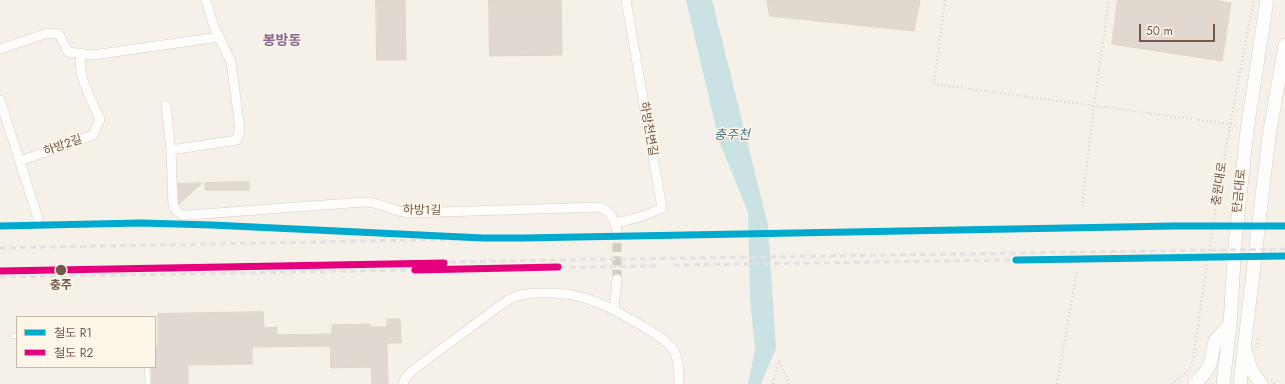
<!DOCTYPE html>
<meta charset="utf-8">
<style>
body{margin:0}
#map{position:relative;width:1285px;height:384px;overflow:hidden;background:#f5f1e9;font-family:Jost,"Noto Sans KR",sans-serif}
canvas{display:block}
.legend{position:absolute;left:16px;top:316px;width:140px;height:52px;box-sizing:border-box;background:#fef6e9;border:1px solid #c6b7a9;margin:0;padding:5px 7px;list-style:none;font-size:12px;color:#71594a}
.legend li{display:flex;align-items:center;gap:8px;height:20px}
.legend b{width:20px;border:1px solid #c6b7a9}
.scale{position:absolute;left:1139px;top:24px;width:76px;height:18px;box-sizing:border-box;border:2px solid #71594a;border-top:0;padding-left:5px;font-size:12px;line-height:14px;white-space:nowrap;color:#71594a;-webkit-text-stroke:3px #fef6e9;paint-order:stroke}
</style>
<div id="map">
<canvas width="1285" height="384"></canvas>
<ul class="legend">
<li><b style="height:5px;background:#00a9ce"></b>철도 R1</li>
<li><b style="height:5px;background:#e5007d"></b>철도 R2</li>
</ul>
<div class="scale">50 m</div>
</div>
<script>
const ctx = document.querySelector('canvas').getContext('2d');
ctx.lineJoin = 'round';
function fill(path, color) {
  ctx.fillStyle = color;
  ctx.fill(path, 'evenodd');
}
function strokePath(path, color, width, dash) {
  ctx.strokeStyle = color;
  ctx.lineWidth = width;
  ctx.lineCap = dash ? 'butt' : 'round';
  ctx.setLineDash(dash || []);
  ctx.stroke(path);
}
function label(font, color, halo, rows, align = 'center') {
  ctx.font = font + ' Jost,"Noto Sans KR",sans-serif';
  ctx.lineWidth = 3;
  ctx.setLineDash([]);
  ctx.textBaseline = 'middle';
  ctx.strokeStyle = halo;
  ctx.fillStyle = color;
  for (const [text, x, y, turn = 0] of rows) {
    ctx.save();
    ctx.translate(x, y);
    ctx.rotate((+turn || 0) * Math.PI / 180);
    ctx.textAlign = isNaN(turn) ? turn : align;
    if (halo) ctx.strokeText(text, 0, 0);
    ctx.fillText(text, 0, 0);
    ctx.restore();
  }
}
fill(new Path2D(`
 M686 0H712L768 225 776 348 761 384H748L755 349 750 300 748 212 719 141Z`), '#cbe2e5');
const building = new Path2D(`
 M376 0H405L406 60H377Z
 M489 0H561L562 55 490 56Z
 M767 0H920L914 31 770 16Z
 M1118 0H1212L1231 3 1222 61 1112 44Z
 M249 182V190H205V183Z
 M202 183 179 204 178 184Z
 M263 312 264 328 277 327V335L332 334V325L370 324V327H387V319H400L401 343H387L388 384H372L371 367 331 368 330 346 252 347V364L188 365V384H152L151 367H155V347H158V314Z`);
fill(building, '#e1d9d1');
strokePath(building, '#ded4cb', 1);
strokePath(new Path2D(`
 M617 279V233`), '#d4cbc1', 9, [9, 4.5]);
const lane = new Path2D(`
 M12 336H17
 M147 367 148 384`);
const street = new Path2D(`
 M0 49 48 33 59 34 68 52 93 55 219 37
 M0 100 38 218
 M166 105 171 150 173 206 178 212 182 215H189L364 202C380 202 393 211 408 213L600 207C612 212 615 222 617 233
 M171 150 237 140 240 129 231 62 213 24 206 0
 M20 161 93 135 100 119C91 99 77 76 81 54
 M615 223C632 220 647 215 662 208L626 0
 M617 279 614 310C629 319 669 338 675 353 679 363 679 374 679 384
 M403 384C406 375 413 370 421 364L505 302C517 294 529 293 543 293 571 292 589 298 614 310`);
const secondary = new Path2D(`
 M1246 352 1251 369 1261 384
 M1195 384 1207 370 1210 364 1215 341 1230 324
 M1223 384 1230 324 1235 244 1247 130 1267 0
 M1240 384 1269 136 1285 45`);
strokePath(lane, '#d4cec7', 5.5);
strokePath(street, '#d4cec7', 10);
strokePath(secondary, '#d4cdc5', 14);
strokePath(new Path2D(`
 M945 0 934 84 1229 124 1236 126
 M1082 206 1094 105 1109 0
 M1257 348 1258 339
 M1271 380 1275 384
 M773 384 779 359 789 384
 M1057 384 1077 270
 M1172 384 1189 370 1193 362C1209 240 1230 120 1254 0`), '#d6cfca', 2, [1, 3]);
strokePath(lane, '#fefdfc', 4.5);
strokePath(street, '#fefdfc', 9);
strokePath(secondary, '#fefdfc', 13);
strokePath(new Path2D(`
 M0 226 165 224
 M0 248 523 238
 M674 265 1285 256
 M0 271 495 261 1285 249
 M0 277 656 266`), '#e4e1e4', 3, [6, 4]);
strokePath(new Path2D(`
 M0 226 141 223 212 225 483 238H523L1174 226H1285
 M1016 260 1285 256`), '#00a9ce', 7);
strokePath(new Path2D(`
 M415 270 558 267
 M0 271 444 263`), '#e5007d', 7);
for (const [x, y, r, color] of [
 [61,270,6,"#71594a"]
]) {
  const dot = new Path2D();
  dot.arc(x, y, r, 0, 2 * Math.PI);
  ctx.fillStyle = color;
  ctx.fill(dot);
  strokePath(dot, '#fef6e9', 1.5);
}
label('12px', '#71594a', '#fef6e9', [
 ["하방천변길",648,129,80],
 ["하방2길",63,146,-20],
 ["충원대로",1220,184,-81],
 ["탄금대로",1240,191,-84],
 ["하방1길",422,211,1]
]);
label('bold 12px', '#71594a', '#fef6e9', [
 ["충주",61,286]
]);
label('italic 13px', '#467884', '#fef6e9', [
 ["충주천",732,136]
]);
label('bold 14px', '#866695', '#fef6e9', [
 ["봉방동",282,42]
]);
</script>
